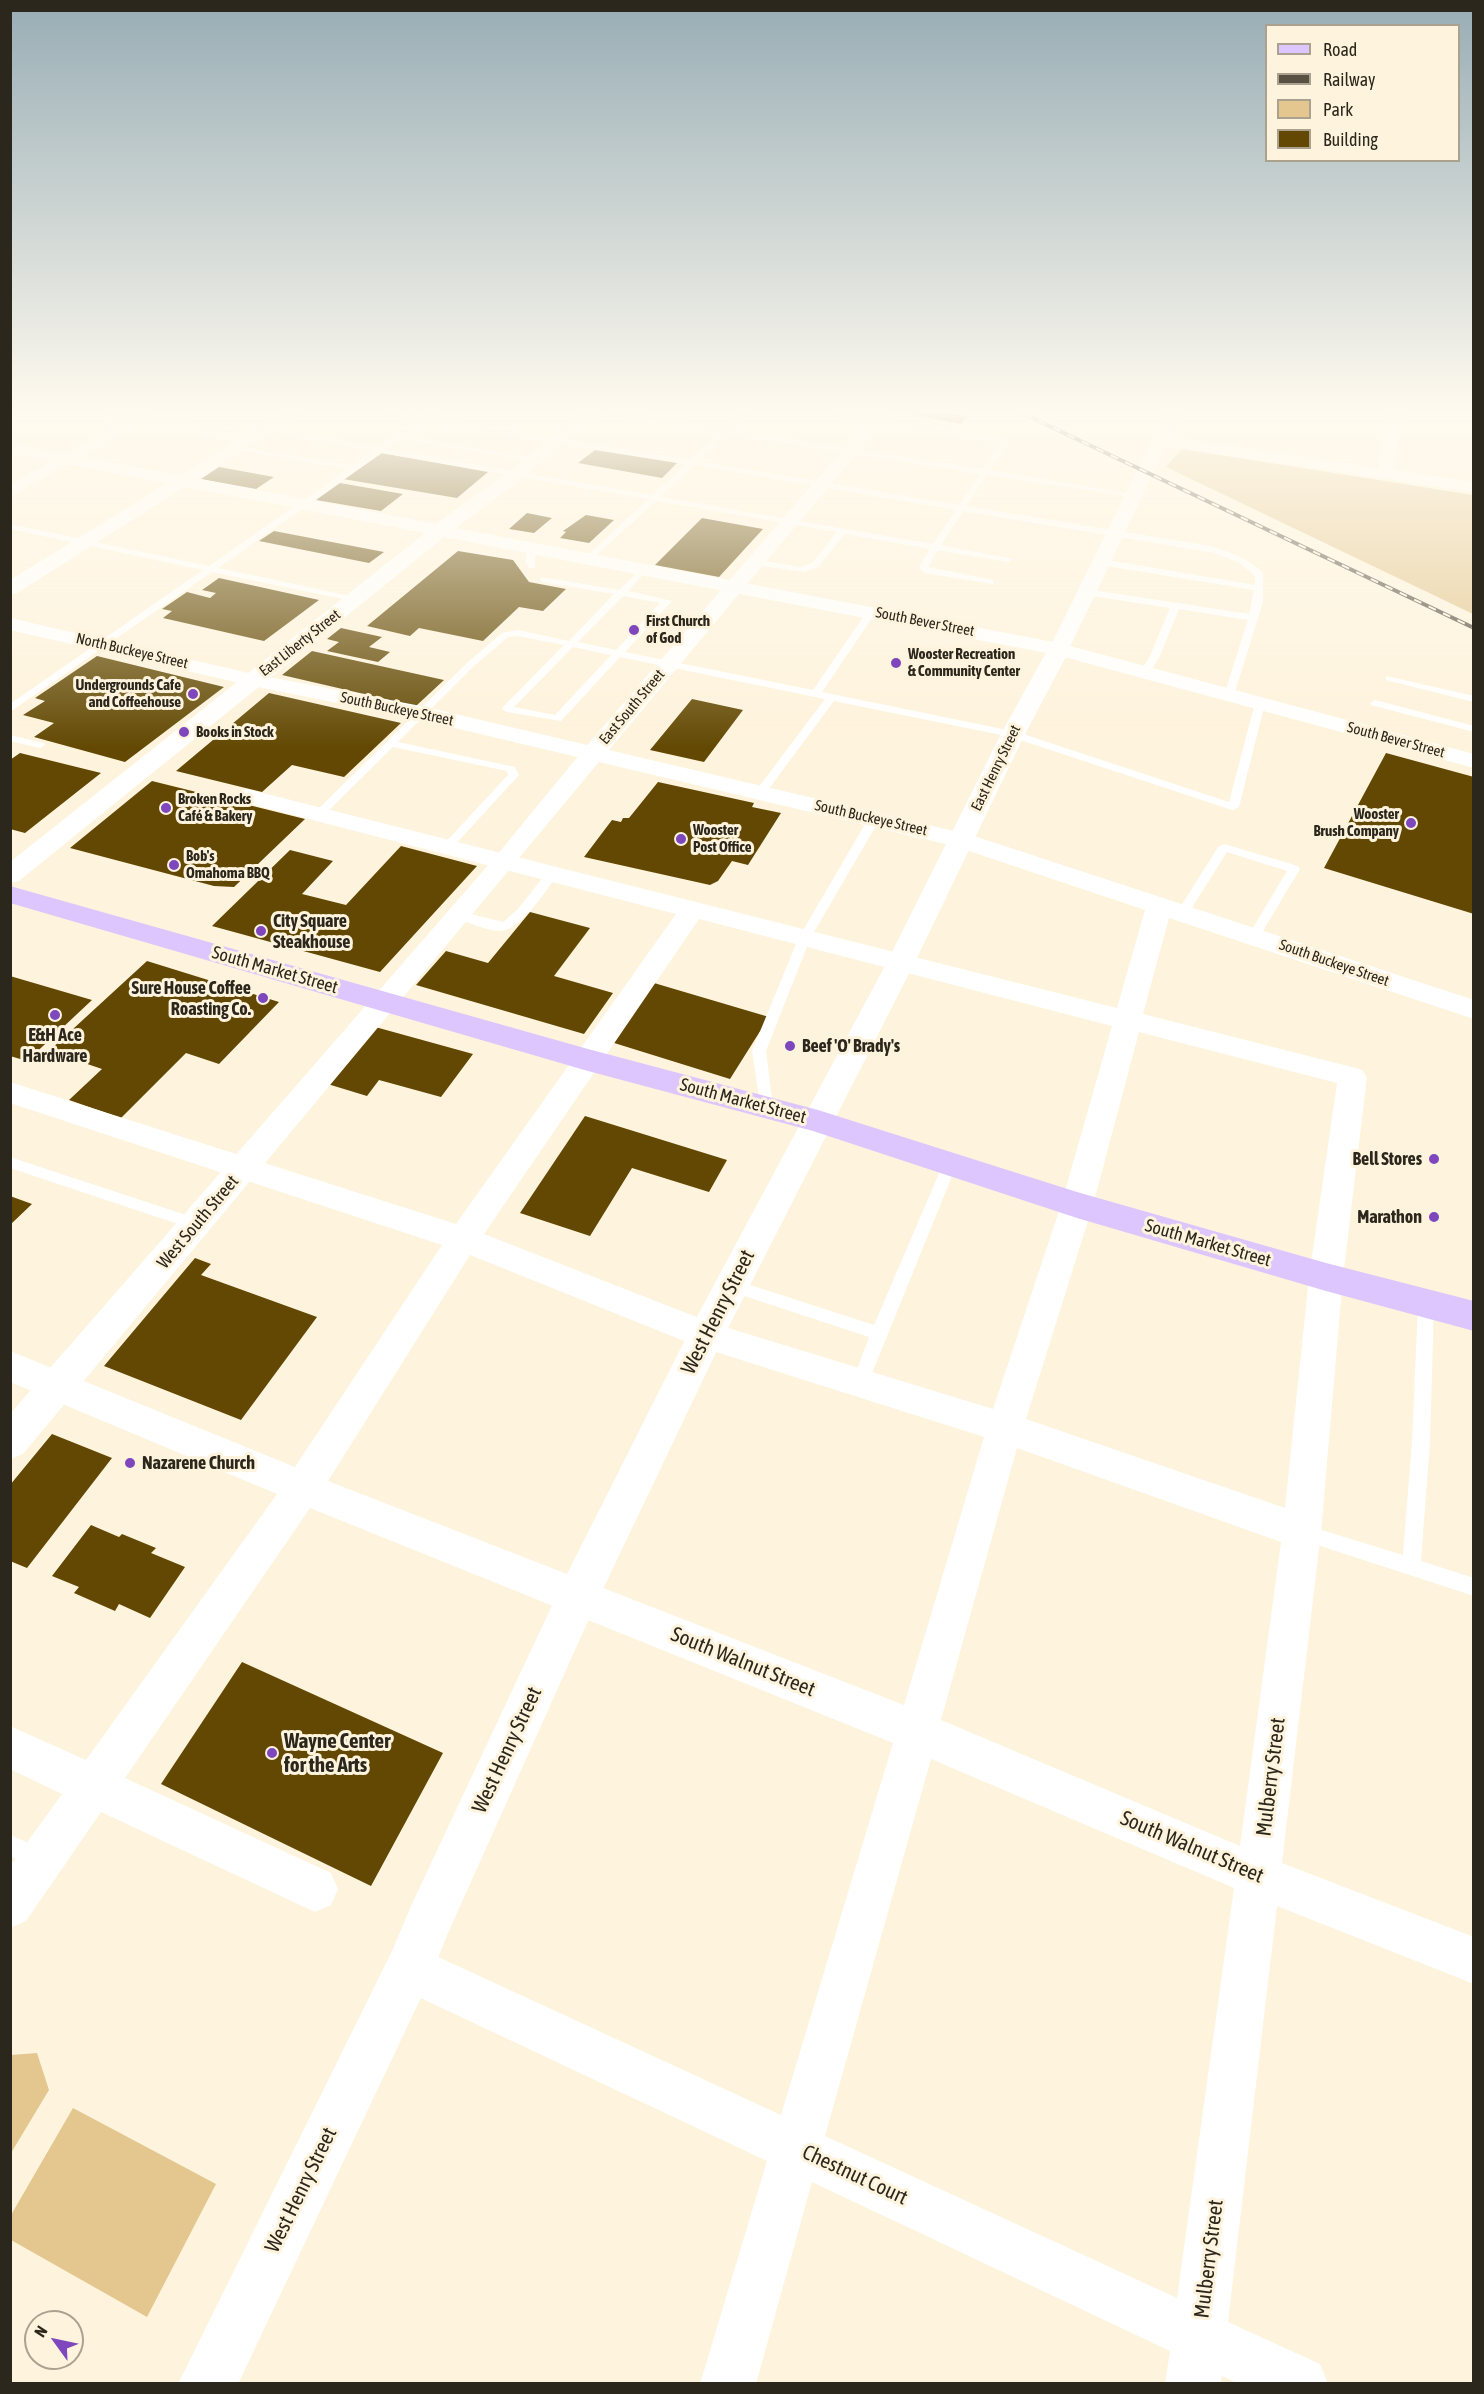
<!DOCTYPE html>
<meta charset="utf-8">
<style>
body{margin:0}
#map{position:relative;width:1484px;height:2394px;overflow:hidden;background:#fef3dc;font-family:"Asap Condensed",sans-serif}
canvas{display:block}
.frame{position:absolute;inset:0;border:12px solid #2c271c;pointer-events:none}
.legend{position:absolute;left:1265px;top:24px;width:195px;height:138px;box-sizing:border-box;background:#fef3dc;border:2px solid #aaa18f;margin:0;padding:8px 10px;list-style:none;font-size:18px;color:#2c271c}
.legend li{display:flex;align-items:center;gap:12px;height:30px}
.legend b{width:30px;border:2px solid #aaa18f}
.north{position:absolute;left:24px;top:2310px;width:60px;height:60px;box-sizing:border-box;background:#fef3dc;border:2px solid #aaa18f;border-radius:50%;rotate:303deg;font-size:16px;font-weight:700;line-height:24px;text-align:center;color:#2c271c}
.north::after{content:'';display:block;margin:auto;width:21px;height:27px;background:#7e47bd;clip-path:polygon(50% 0,100% 100%,50% 72%,0 100%)}
</style>
<div id="map">
<canvas width="1484" height="2394"></canvas>
<div class="frame"></div>
<ul class="legend">
<li><b style="height:8px;background:#ddc6fe"></b>Road</li>
<li><b style="height:8px;background:#575043"></b>Railway</li>
<li><b style="height:16px;background:#e3c78f"></b>Park</li>
<li><b style="height:16px;background:#624802"></b>Building</li>
</ul>
<div class="north">N</div>
</div>
<script>
const ctx = document.querySelector('canvas').getContext('2d');
ctx.lineJoin = 'round';
function fill(path, color) {
  ctx.fillStyle = color;
  ctx.fill(path, 'evenodd');
}
function strokePath(path, color, width, dash) {
  ctx.strokeStyle = color;
  ctx.lineWidth = width;
  ctx.lineCap = dash ? 'butt' : 'round';
  ctx.setLineDash(dash || []);
  ctx.stroke(path);
}
function label(font, color, halo, rows, align = 'center') {
  ctx.font = font + ' "Asap Condensed",sans-serif';
  ctx.lineWidth = 6;
  ctx.setLineDash([]);
  ctx.textBaseline = 'middle';
  ctx.strokeStyle = halo;
  ctx.fillStyle = color;
  for (const [text, x, y, turn = 0] of rows) {
    ctx.save();
    ctx.translate(x, y);
    ctx.rotate((+turn || 0) * Math.PI / 180);
    ctx.textAlign = isNaN(turn) ? turn : align;
    if (halo) ctx.strokeText(text, 0, 0);
    ctx.fillText(text, 0, 0);
    ctx.restore();
  }
}
fill(new Path2D(`
 M1182 449 1473 495V614L1166 467Z
 M37 2053 49 2090 11 2153V2055Z
 M73 2108 216 2184 147 2317 11 2240V2215Z`), '#e3c78f');
fill(new Path2D(`
 M910 414H953L967 416 961 424Z
 M595 450 677 463 662 478 578 463Z
 M381 453 488 472 457 498 343 479Z
 M219 467 274 477 256 489 201 479Z
 M340 483 403 494 381 511 316 500Z
 M527 513 552 518 534 533 509 529Z
 M586 515 614 520 589 543 560 538 566 532 563 531Z
 M702 518 763 529 719 577 655 565Z
 M274 531 384 552 369 563 259 541Z
 M458 551 513 560 529 582 566 589 543 611 519 607 483 641 419 628 410 636 367 626Z
 M219 578 319 600 264 641 163 618 172 611 162 609 187 592 210 598 216 593 202 590Z
 M341 628 382 637 369 647 390 652 378 662 327 651 339 642 327 639Z
 M312 651 444 680 416 706 282 675Z
 M97 656 224 687 125 762 34 737 54 723 23 715 45 701 35 698Z
 M269 693 401 723 344 777 292 765 262 792 176 771Z
 M692 699 743 710 704 762 650 750Z
 M20 753 101 773 25 833 10 829V760Z
 M1386 753 1474 777V914L1324 868Z
 M152 781 305 819 234 887 214 886 70 848Z
 M658 782 754 803 752 807 781 813 748 865 732 861 718 881 710 885 584 857 612 820 621 822 623 818H629Z
 M401 846 477 866 380 972 212 926 290 850 333 861 302 894 346 905Z
 M530 912 590 928 554 976 613 993 584 1034 416 985 446 951 488 963Z
 M147 961 279 1002 219 1064 186 1053 121 1118 69 1100 102 1069 49 1051Z
 M10 976 92 1000 27 1061 10 1056Z
 M654 983 769 1017 730 1079 611 1042Z
 M368 1025 473 1054 441 1097 379 1080 367 1096 321 1082Z
 M585 1116 727 1160 709 1192 632 1168 590 1236 520 1213Z
 M10 1196 32 1204 10 1225Z
 M195 1258 211 1264 201 1275 317 1317 241 1420 104 1366Z
 M52 1434 112 1458 27 1568 10 1561V1485Z
 M91 1525 119 1537 122 1534 156 1548 151 1553 185 1567 150 1618 119 1604 115 1611 74 1593 79 1587 52 1576Z
 M242 1662 443 1753 371 1886 161 1784Z`), '#624802');
fill(new Path2D(`
 M388 414 423 417 427 414H436L431 418 690 460 719 433 610 414H629L724 429 739 414H748L731 430 983 469 1000 443 875 424 872 421 832 414C846 414 871 412 880 421L1003 439 1008 444 990 470 1137 495 1133 497 987 475 966 506 1210 546C1230 552 1248 558 1263 573V602L1234 695 1229 698 1224 695 1248 620 1179 609 1159 658 1149 674 1145 675 1140 672 1149 658 1170 608 1086 595 1081 592 1086 589 1249 614 1254 590 1101 565 1097 562 1101 559 1255 585V576L1240 563 1214 553 963 511 941 545 1012 559 1008 562 938 550 928 567 993 580V584L924 573 919 567 930 549 845 534 818 567 804 572 755 565 751 562 755 559 800 567 812 563 837 532 656 501 589 562 586 561V557L648 499 382 453 218 568 355 597 360 600 358 602 212 572 10 712V704L203 570 10 529V524L209 566 348 469 237 450 233 448 234 446 353 465 374 451 262 430 266 428 379 447 418 420ZM426 422 686 464 652 495 387 449 401 440 535 461 539 459 406 436ZM727 434 980 474 959 505 698 461ZM694 465 956 510 933 544 661 497Z
 M528 546 535 548V568H529L525 561Z
 M644 566 648 569 628 591 672 601 625 652 813 690 868 610 871 609 876 612 822 692 1017 732 1229 802 1255 703 1264 701 1265 703 1239 807 1233 810 1229 809 1011 737 834 701 765 794 761 795 755 792 825 699 620 657 561 721 507 712 502 709 503 707 564 645 518 636 508 637 474 666 398 742 515 767 519 775 452 848 448 849 442 846 508 775 507 771 393 747 323 816H315V812L468 662 502 633 518 630 569 641 614 594 544 582 541 581V577L619 590ZM623 596 660 603 616 650 578 642ZM573 647 611 655 555 715 514 707Z
 M1386 676 1474 696V702L1386 680Z
 M1375 700 1474 726V732L1371 705 1370 703Z
 M10 735 44 743 45 745 40 748 10 741Z
 M874 816 880 819 810 939 766 1051 773 1107 766 1112 761 1111 752 1051 798 939 868 819Z
 M1224 844 1298 866 1300 869 1258 939 1254 940 1248 936 1287 871 1227 852 1186 917H1178L1176 914 1218 847Z
 M553 869 559 873 557 876C545 891 522 930 500 931 487 931 468 922 455 918L453 915 459 911 503 922 517 910 549 870Z
 M10 1157 201 1220 204 1224 201 1228 196 1230 10 1168Z
 M950 1158 955 1160 957 1164 866 1388 860 1390 854 1388 852 1383 869 1337 726 1290 724 1285 726 1280 732 1279 874 1325 943 1164 945 1160Z
 M1426 1297 1432 1299 1434 1304 1430 1442 1421 1561 1474 1578V1596L1302 1540 1296 1538 1293 1532 1296 1526 1302 1524 1403 1555 1412 1442 1418 1304 1420 1299Z
 M10 1835 48 1851 51 1859 48 1867 40 1870 10 1856Z`), '#fff');
fill(new Path2D(`
 M101 414H137L252 434 260 439 252 444 139 424 10 497V485L121 421 103 417Z
 M873 414H890L742 590H728L725 586 728 582Z
 M1165 414H1181L1170 437 1378 468 1385 414H1401L1395 470 1474 482V492L1166 446 1069 649 1066 653H1052L1049 649Z
 M10 618 253 674 421 706 971 835 1474 1000V1019L1169 918 1143 1014 1352 1067 1362 1070 1367 1077 1343 1277 1321 1532 1282 1863 1474 1937V1984L1277 1906 1228 2322 1320 2364 1328 2384H1238L1222 2376 1221 2384H1165L1170 2351 812 2182 756 2384H700L767 2161 393 1985 386 1968 393 1951 410 1944 781 2115 893 1743 310 1508 125 1778 331 1873 338 1889 331 1905 315 1912 101 1812 26 1921 10 1928V1866L62 1794 10 1769V1726L86 1760 277 1494 10 1382V1351L295 1467 442 1245 10 1103V1082L456 1224 676 914 239 801 235 796 239 791 247 789 1117 1008 1145 910 954 846 421 720 253 686 10 630ZM699 919 1112 1026 1061 1205 993 1409 712 1323 484 1234ZM1139 1032 1337 1083 1309 1277 1285 1508 1026 1419 1093 1205ZM470 1255 694 1345 984 1437 904 1705 328 1481ZM1017 1448 1281 1542 1240 1846 941 1720ZM931 1759 1234 1888 1177 2298 825 2136Z`), '#fff');
fill(new Path2D(`
 M280 414H300L17 593 10 595V580Z
 M735 580 742 582 745 586 742 590 23 1454 10 1459V1414L497 855 584 749 728 582Z
 M1059 643 1067 644 1070 649 1025 734 914 964 722 1340 593 1610 448 1933 427 1985 238 2384H178L392 1951 411 1906 563 1582 693 1324 886 964 1001 734 1048 649 1051 644Z`), '#fff');
fill(new Path2D(`
 M580 414H598L524 477 456 528 1059 643 1474 754V768L1057 655 444 537 19 881 10 883V862L425 533 10 453V443L436 524 512 469Z`), '#fff');
fill(new Path2D(`
 M10 886 588 1049 818 1110 1077 1192 1326 1263 1474 1301V1331L1326 1291 1077 1218 813 1131 588 1071 10 903Z`), '#ddc6fe');
const rail = new Path2D(`
 M1024 414 1474 628`);
strokePath(rail, '#575043', 4);
strokePath(rail, '#fef3dc', 2, [8]);
const sky = ctx.createLinearGradient(0, 0, 0, 749);
sky.addColorStop(0, '#98adb5');
sky.addColorStop(0.55, '#fffaef');
sky.addColorStop(1, '#fffaef00');
ctx.fillStyle = sky;
ctx.fillRect(0, 0, 1484, 749);
for (const [x, y, r, color] of [
 [634,630,6,"#7e47bd"],
 [896,663,6,"#7e47bd"],
 [193,694,6,"#7e47bd"],
 [184,732,6,"#7e47bd"],
 [166,808,6,"#7e47bd"],
 [1411,823,6,"#7e47bd"],
 [681,839,6,"#7e47bd"],
 [174,865,6,"#7e47bd"],
 [261,931,6,"#7e47bd"],
 [263,998,6,"#7e47bd"],
 [55,1015,6,"#7e47bd"],
 [790,1046,6,"#7e47bd"],
 [1434,1159,6,"#7e47bd"],
 [1434,1217,6,"#7e47bd"],
 [130,1463,6,"#7e47bd"],
 [272,1753,6,"#7e47bd"]
]) {
  const dot = new Path2D();
  dot.arc(x, y, r, 0, 2 * Math.PI);
  ctx.fillStyle = color;
  ctx.fill(dot);
  strokePath(dot, '#fef3dc', 2);
}
label('bold 15px', '#2c271c', '#fef3dc', [
 ["First Church",646,621],
 ["of God",646,638],
 ["Wooster Recreation",908,654],
 ["& Community Center",908,671],
 ["Undergrounds Cafe",181,685,"right"],
 ["and Coffeehouse",181,702,"right"],
 ["Books in Stock",196,732],
 ["Broken Rocks",178,799],
 ["Café & Bakery",178,816],
 ["Wooster",1399,814,"right"],
 ["Brush Company",1399,831,"right"],
 ["Wooster",693,830],
 ["Post Office",693,847],
 ["Bob's",186,856],
 ["Omahoma BBQ",186,873]
], 'left');
label('15px', '#2c271c', '#fef3dc', [
 ["South Bever Street",925,622,11],
 ["East Liberty Street",300,643,-38],
 ["North Buckeye Street",132,651,13],
 ["East South Street",632,707,-50],
 ["South Buckeye Street",397,709,12],
 ["South Bever Street",1396,740,15],
 ["East Henry Street",996,768,-64],
 ["South Buckeye Street",871,818,13],
 ["South Buckeye Street",1334,963,19]
]);
label('bold 18px', '#2c271c', '#fef3dc', [
 ["City Square",273,921],
 ["Steakhouse",273,942],
 ["Sure House Coffee",251,988,"right"],
 ["Roasting Co.",251,1009,"right"],
 ["E&H Ace",55,1035,"center"],
 ["Hardware",55,1056,"center"],
 ["Beef 'O' Brady's",802,1046],
 ["Bell Stores",1422,1159,"right"],
 ["Marathon",1422,1217,"right"],
 ["Nazarene Church",142,1463]
], 'left');
label('18px', '#2c271c', '#fef3dc', [
 ["South Market Street",275,970,16],
 ["South Market Street",743,1101,15],
 ["West South Street",198,1222,-50],
 ["South Market Street",1208,1243,16]
]);
label('21px', '#2c271c', '#fef3dc', [
 ["West Henry Street",718,1312,-63],
 ["South Walnut Street",743,1662,22],
 ["West Henry Street",507,1750,-65],
 ["Mulberry Street",1271,1777,-83],
 ["South Walnut Street",1192,1847,23],
 ["Chestnut Court",855,2175,25],
 ["West Henry Street",301,2190,-64],
 ["Mulberry Street",1209,2259,-83]
]);
label('bold 21px', '#2c271c', '#fef3dc', [
 ["Wayne Center",284,1741],
 ["for the Arts",284,1765]
], 'left');
</script>
